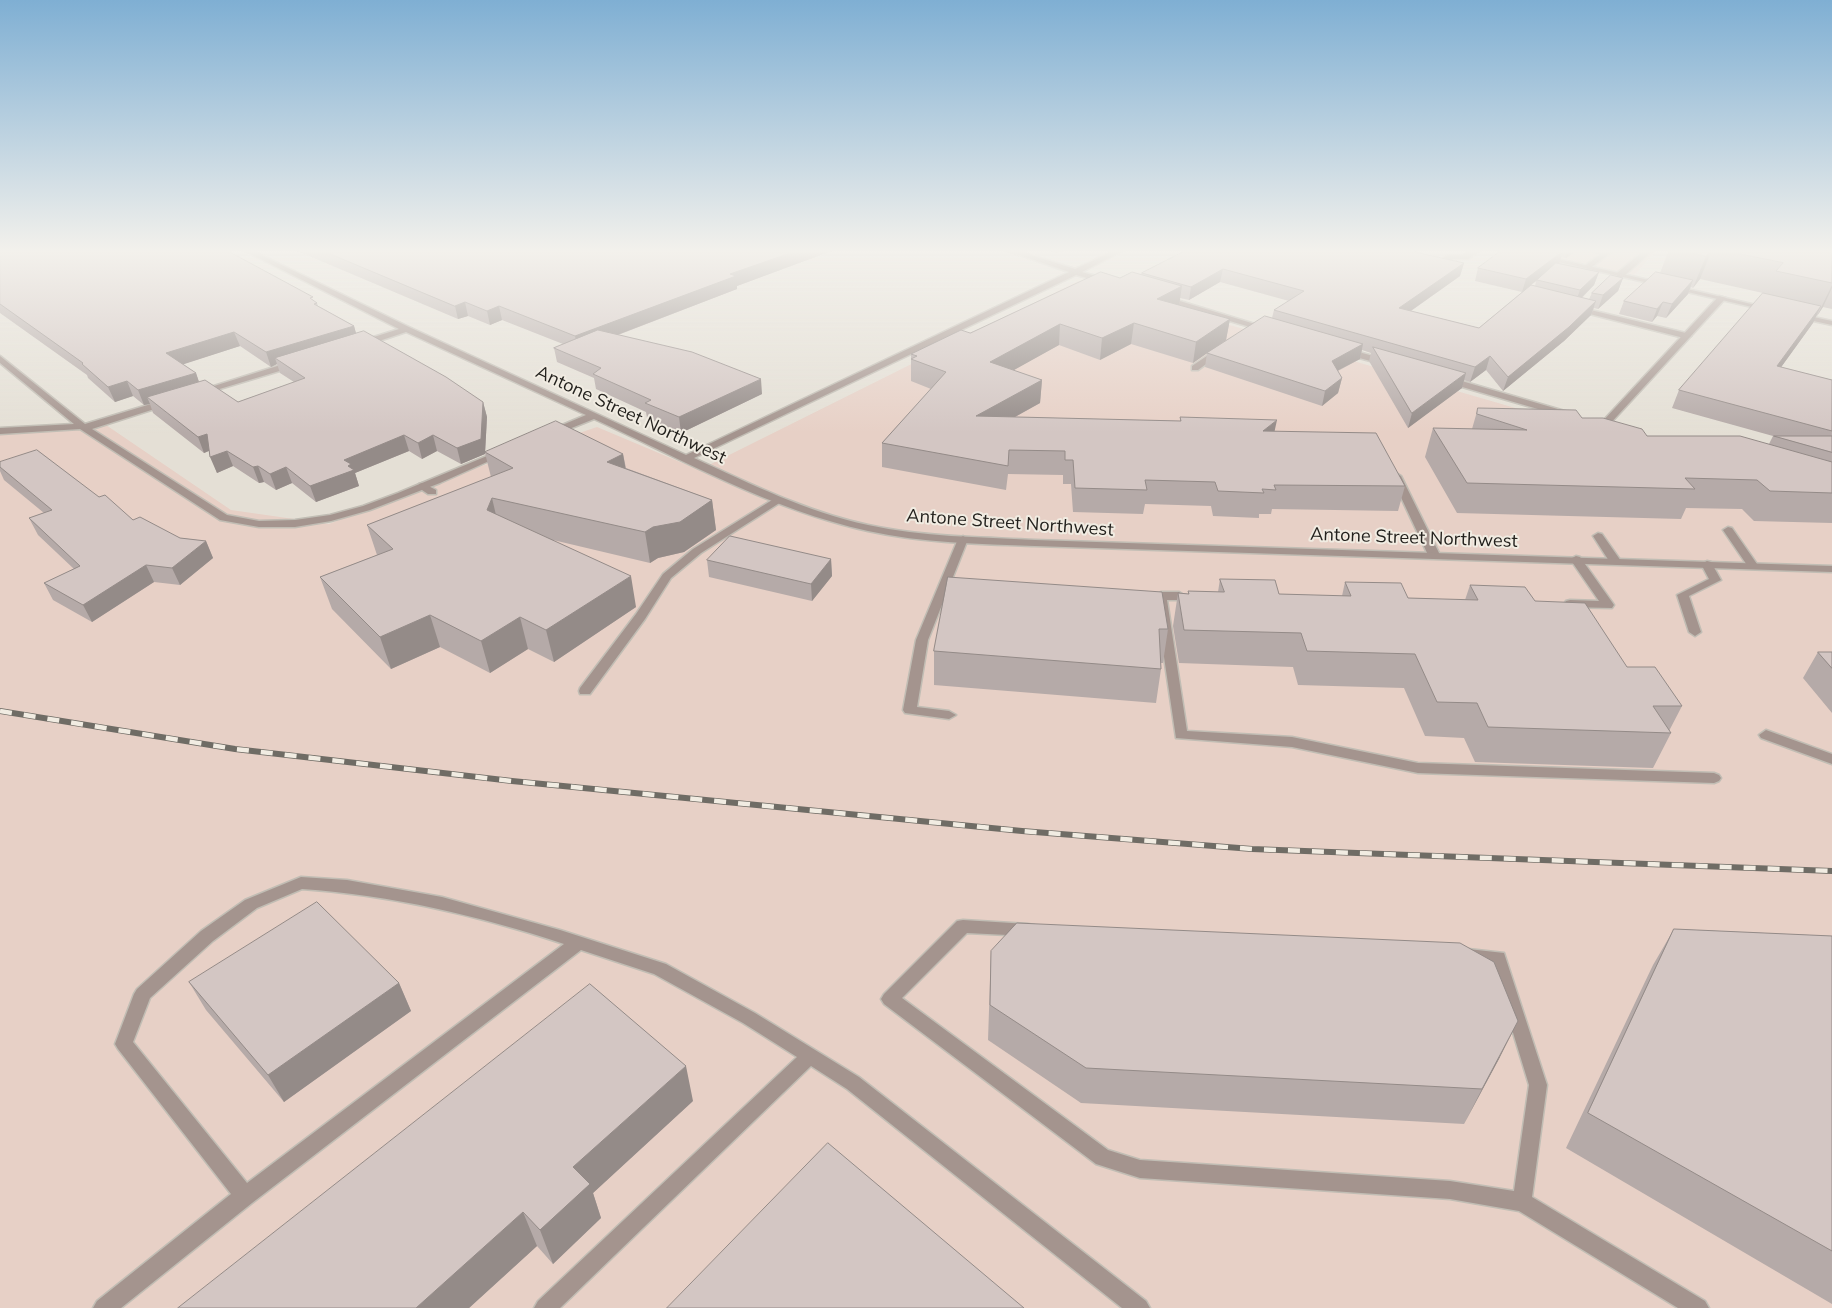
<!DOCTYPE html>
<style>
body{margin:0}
canvas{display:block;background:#e4dfd5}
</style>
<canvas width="1832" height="1308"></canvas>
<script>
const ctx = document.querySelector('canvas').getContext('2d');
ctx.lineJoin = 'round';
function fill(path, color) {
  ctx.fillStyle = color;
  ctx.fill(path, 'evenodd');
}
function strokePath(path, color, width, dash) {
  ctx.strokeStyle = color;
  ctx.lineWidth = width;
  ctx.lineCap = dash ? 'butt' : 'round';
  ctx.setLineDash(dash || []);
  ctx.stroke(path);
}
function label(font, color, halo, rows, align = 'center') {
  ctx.font = font + ' Mulish,sans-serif';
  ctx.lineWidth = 4;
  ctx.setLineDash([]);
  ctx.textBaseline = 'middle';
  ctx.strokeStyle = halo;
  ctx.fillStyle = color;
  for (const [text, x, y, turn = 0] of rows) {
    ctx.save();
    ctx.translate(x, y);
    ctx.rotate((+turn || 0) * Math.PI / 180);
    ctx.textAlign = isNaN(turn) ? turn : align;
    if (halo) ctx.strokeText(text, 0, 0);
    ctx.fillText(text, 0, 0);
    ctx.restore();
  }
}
fill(new Path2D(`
 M1527 250H1657L1634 275Z
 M1078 281 1832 500V1308H0V431L106 425 231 510 329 524 446 478 597 427 699 470Z`), '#e7d0c6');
const service = new Path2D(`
 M1471 250H1480L1468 259H1453L1435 269 1431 267 1448 255H1463Z
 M1588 250H1614L1589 269 1585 267 1586 265 1601 254Z
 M1645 250H1653L1623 277H1617V273Z
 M1574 306 1690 334 1691 336 1684 338 1574 310Z
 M1217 349 1224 351 1198 370H1192V366Z
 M1396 473 1401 476 1440 555 1438 557 1434 558 1428 555 1391 476Z
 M423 483 436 490V494H428L419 488V484Z
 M777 497 782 500 781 502 701 553 671 578 645 619 590 694H580L579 691 580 688 636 614 663 574 693 549Z
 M1728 527 1732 528 1757 564 1759 566 1757 568H1749L1723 530Z
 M1598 533 1602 534 1621 561 1619 563H1611L1609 561 1593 536Z
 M963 536 968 539 928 640 917 707 949 711 956 715 949 719 905 713 903 710 916 640 958 539Z
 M1576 556 1580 557 1612 602 1614 605 1612 608 1566 607 1564 604 1566 601 1570 600 1599 601 1570 559Z
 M1707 561 1711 562 1721 580 1689 596 1701 632 1695 636 1689 632 1677 595 1709 579 1701 564Z
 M1161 592H1179L1185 596 1179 600H1167L1187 731 1292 737 1418 763 1714 773 1719 775 1721 778 1719 781 1714 783 1418 773 1292 747 1176 738 1155 596Z
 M1766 730 1832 754V764L1761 738 1759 735Z
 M301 877 347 880 442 897 560 930 666 964 755 1013 859 1077 1146 1301 1150 1308H1122L847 1089 811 1066 560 1308H534L538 1301 797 1057 743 1023 654 974 581 950 252 1203 121 1308H93L97 1301 231 1194 118 1049 115 1044 134 994 137 989 201 931 245 900ZM302 889C391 895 480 916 564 944L247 1183 133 1042 150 998 213 941 257 908Z
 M963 920 1028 924 1034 925 1036 930 1034 935 1028 936 967 933 902 998 1108 1150 1140 1160 1450 1181 1514 1191 1529 1085 1492 964 1462 961 1460 956 1462 951 1468 949 1504 953 1547 1085 1532 1197 1705 1301 1709 1308H1678L1519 1211 1450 1199 1140 1178 1096 1164 884 1004 881 999 884 994 957 921Z`);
const minor = new Path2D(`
 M243 250H251L409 327 686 455 1069 272 1005 250H1015L1075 269 1116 250H1124L1082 272 1109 280V284L1076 275 694 458C751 484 807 512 868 525 923 537 979 537 1035 540L1832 566V572L1035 546C979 544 923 543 868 531 772 510 683 460 594 419L554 435H548V431L586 415 406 332 364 346H358V342L399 329Z
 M1719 296 1726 298 1607 427H1601V423Z
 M1161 297H1167L1271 329 1264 331 1161 301Z
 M1344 348 1388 360 1389 362 1385 365 1341 353V349Z
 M0 356 85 424 164 400H170V404L92 429 227 515 259 521 295 520 330 515 363 506 398 493 499 451 502 450 507 453 440 483 370 510 331 521 295 527H259L220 520 80 429 0 434V428L74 424 0 363Z
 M293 361 297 364 296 366 203 394 195 392Z
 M1448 377 1568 412 1570 414 1568 416H1562L1445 382 1444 380Z`);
const tertiary = new Path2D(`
 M1507 250H1520L1773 309 1769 311Z
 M1795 313 1832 321V325L1795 317Z`);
strokePath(service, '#c1bdb4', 3);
strokePath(minor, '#c1bdb4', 3);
strokePath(tertiary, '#c1bdb4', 3);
fill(service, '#a4948e');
fill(minor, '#a4948e');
fill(tertiary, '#a4948e');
const rail = new Path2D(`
 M0 711 235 749 512 781 1022 831 1252 849 1832 871`);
strokePath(rail, '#6f6c65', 6);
strokePath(rail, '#f1ece2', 4.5, [12]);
fill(new Path2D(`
 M0 250 314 301 317 303 318 306 354 326 356 334 483 402 487 417 485 452 623 454 626 468 712 500 716 530 684 552 658 558 650 563 553 540 636 607 554 662 528 649 490 673 440 647 391 669 332 609 320 577 377 555 367 525 491 477 485 453V454L461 464 437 451 422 459 409 451 355 473 359 486 316 502 292 483 276 490 264 482 259 483 233 466 217 473 209 451 204 453 153 413 150 404 144 405 133 396 115 402 88 378 87 375 0 313ZM240 346 271 367 277 364 280 373 294 382 238 402 199 382 196 373 183 364Z
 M295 250H834L737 286V289L618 335 762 394 681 433 647 418 646 412 596 389 594 378 557 362 554 348 563 344 502 320 490 325 468 316 458 319Z
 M1048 250H1065L1057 253Z
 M1365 250 1361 252 1464 263 1460 276 1411 311 1479 328 1522 292 1475 281 1478 268 1502 250H1577L1566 258 1561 257 1559 263 1599 272 1594 285 1582 298 1589 299 1592 293 1623 278 1618 291 1598 309 1594 308 1591 315 1564 341 1503 391 1486 370 1470 382 1464 380 1462 388 1408 428 1369 361 1371 353 1362 350 1360 359 1338 371 1342 378 1338 393 1322 406 1205 367 1207 353 1193 363 1131 344 1100 360 1059 345 1013 370 1042 380 1040 403 1015 417 1180 421V417L1275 431 1405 486 1398 511 1272 509 1271 514H1259V518L1213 516 1211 506 1145 504 1143 514 1073 512 1071 484H1063V475L1008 474 1006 490 882 467V443L931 389 911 381V354L1120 278 1141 274 1142 273ZM1536 281 1535 286 1531 285ZM1220 282 1289 301 1274 310 1272 318 1226 340 1230 319 1179 305 1180 298 1189 300Z
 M1669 250H1832V309L1823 307 1817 316H1816L1813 323 1781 367 1832 380V523L1754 521 1742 509 1686 508 1681 519 1457 513 1425 457 1433 428 1472 429 1478 408 1582 418 1647 436 1769 444 1773 436 1672 408 1679 390 1763 293 1700 279 1693 288 1691 287 1688 294 1666 318 1657 316 1652 322 1619 314 1624 301 1660 273Z
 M0 462 99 497 133 520 180 538 206 541 213 558 180 585 154 582 92 622 53 600 44 583 74 569 38 535 29 518 44 513 4 480 0 471Z
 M831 559 832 576 812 601 709 577 707 560Z
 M948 577 1168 629 1163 663H1161V669L1156 703 934 685V651Z
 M1220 579 1279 594 1342 596 1345 582 1408 598 1465 600 1470 585 1535 601 1627 667 1682 706 1669 731 1671 733 1653 768 1475 762 1464 738 1425 736 1404 688 1298 685 1293 667 1179 663 1173 626 1178 593 1188 594V591L1218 592Z
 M1818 652H1832V713L1803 678Z
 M1674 929 1832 936V1304L1566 1148 1653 965Z
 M991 951 1500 1057 1464 1124 1081 1103 988 1040Z
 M189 982 399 983 411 1011 284 1102 206 1010Z
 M693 1101 593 1193 601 1218 553 1264 537 1246 469 1308H178Z`), '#b5aaa8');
fill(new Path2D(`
 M799 250H834L737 286V289L578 350 575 336 730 274Z
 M1057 250H1065L1057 253Z
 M1354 250H1365L1352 257Z
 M1568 250H1577L1566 258Z
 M1712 250 1700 279 1693 288 1706 256Z
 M1563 251 1559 264 1537 280 1536 281 1522 292 1526 279Z
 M1464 263 1460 276 1395 322 1399 308Z
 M1223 269 1220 282 1189 300 1191 287Z
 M1599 272 1594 285 1575 304 1580 290Z
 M1623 278 1618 291 1598 309 1603 295Z
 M1693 280 1688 294 1666 318 1672 304Z
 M1832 285V288L1823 307 1817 316Z
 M1182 286 1179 306 1157 299Z
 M1596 301 1591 315 1564 341 1503 391 1508 377Z
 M465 302 468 316 458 319 455 306Z
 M1663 302 1657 316 1652 322 1657 309Z
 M499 306 502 320 490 325 487 311Z
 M1821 306 1813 323 1769 384 1777 366Z
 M1230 319 1226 340 1193 363 1196 342Z
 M1134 323 1131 344 1100 360 1102 338Z
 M1060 324 1059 345 989 384 990 362Z
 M354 326 358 340 275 358 277 364 271 367 266 352Z
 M234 332 240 346 172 368 166 353Z
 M1363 344 1360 359 1329 375 1332 361Z
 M1490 356 1486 370 1470 382 1475 367Z
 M196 373 201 388 147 397 150 404 144 405 138 390Z
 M1466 373 1462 388 1408 428 1412 413Z
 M1342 378 1338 393 1322 406 1325 391Z
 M761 379 762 394 681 433 679 417Z
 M1042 380 1040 403 975 439 976 416Z
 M127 381 133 396 115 402 108 387Z
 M483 402 487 417 485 454 461 464 457 448Z
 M1277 420 1272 443 1263 431Z
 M207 434 213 449 204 453 198 437Z
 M404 435 409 451 355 473 359 486 316 502 310 486 344 460Z
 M433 435 437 451 422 459 418 443Z
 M227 451 233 466 217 473 210 457Z
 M623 454 628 483 607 462Z
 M258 466 264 482 259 483 253 467Z
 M286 467 292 483 276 490 270 474Z
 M492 498 499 528 487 510Z
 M712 500 716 530 684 552 658 558 650 563 645 532 653 527Z
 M206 541 213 558 180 585 172 568Z
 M831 559 832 576 812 601 811 584Z
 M146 565 154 582 92 622 83 605Z
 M631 576 636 607 554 662 546 630Z
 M430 615 440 647 391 669 380 637Z
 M520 617 528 649 490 673 481 641Z
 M399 983 411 1011 284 1102 268 1075Z
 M1518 1021 1500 1057 1464 1124 1482 1089Z
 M686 1066 693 1101 593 1193 601 1218 553 1264 540 1230 573 1167Z
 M523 1212 537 1246 469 1308H416Z`), '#948b88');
const building = new Path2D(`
 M0 250H226L313 297 310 298 317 303 314 304 354 326 266 352 234 332 166 353 196 373 138 390 127 381 108 387 82 364 83 363 0 304Z
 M321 250H799L730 274 736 276 575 336 499 306 487 311 465 302 455 306Z
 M1187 250H1356V252H1363L1366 250H1406L1464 263 1399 308 1479 328 1531 285 1596 301 1569 327 1508 377 1490 356 1475 367 1274 310 1304 291 1223 269 1191 287 1142 273Z
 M1502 250H1558L1563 251 1526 279 1478 268Z
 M1678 250H1712L1706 256Z
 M1721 250H1832V283L1776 271 1783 263Z
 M1556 263 1599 272 1580 290 1537 280Z
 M1101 272 1120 278 1132 272 1182 286 1157 299 1230 319 1196 342 1134 323 1102 338 1060 324 990 362 1042 380 976 416 1181 421 1180 417 1277 420 1263 431 1376 433 1405 486 1274 485 1276 490 1262 489 1264 493 1218 491 1215 482 1145 480 1147 490 1075 488 1073 460H1065V451L1009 450 1008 466 882 443 946 372 911 359 917 356 911 354 961 330 970 333Z
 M1656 272 1693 280 1672 304 1663 302 1657 309 1624 301Z
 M1611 275 1623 278 1603 295 1592 293Z
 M1763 293 1821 306 1777 366 1832 380V431L1679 390Z
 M1265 316 1363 344 1332 361 1342 378 1325 391 1207 353Z
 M598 330 692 352 761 379 679 417 645 403 651 400 593 374 601 368 554 348Z
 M364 331 446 377 483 402 481 439 457 448 433 435 418 443 404 435 344 460 351 464 348 466 354 470 310 486 286 467 270 474 258 466 253 467 227 451 210 457 207 434 198 437 147 397 205 380 238 402 305 378 275 358Z
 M1373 347 1466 373 1412 413Z
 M1478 408 1576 410 1582 418H1603L1642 429 1647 436H1740L1832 462V493L1770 491 1757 480 1685 478 1695 489 1467 483 1433 428 1527 430 1477 414Z
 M556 421 623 454 607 462 712 500 680 522 653 527 645 532 492 498 487 510 631 576 546 630 520 617 481 641 430 615 380 637 320 577 393 549 367 525 513 468 485 452Z
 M1774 436H1832V452Z
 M37 450 99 497 105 495 133 520 140 517 180 538 206 541 172 568 146 565 83 605 44 583 80 566 29 518 52 510 0 467V462Z
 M730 536 831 559 811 584 707 560Z
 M948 577 1162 592 1168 629H1159L1161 669 934 651Z
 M1220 579 1275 580 1279 594 1351 596 1345 582 1401 583 1408 598 1478 600 1470 585 1525 587 1535 601 1585 603 1627 667H1655L1682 706H1653L1671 733 1488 727 1477 703 1437 702 1415 654 1307 651 1301 633 1184 630 1178 593 1189 594 1188 591 1224 592Z
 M1818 652H1832V668Z
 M317 902 399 983 268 1075 189 982Z
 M1017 923 1460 943 1494 962 1518 1021 1482 1089 1086 1068 990 1005 991 951Z
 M1674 929 1832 936V1251L1588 1113Z
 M590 984 686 1066 573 1167 590 1184 540 1230 523 1212 416 1308H178Z
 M828 1143 1024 1308H667Z`);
fill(building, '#d3c6c3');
strokePath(building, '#948b88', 1);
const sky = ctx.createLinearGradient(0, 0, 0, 433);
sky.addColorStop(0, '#7fafd3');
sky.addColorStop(0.58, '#f3f1ec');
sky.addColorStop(1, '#f3f1ec00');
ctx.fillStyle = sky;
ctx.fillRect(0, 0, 1832, 433);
label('18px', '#23211d', '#f1ece2', [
 ["Antone Street Northwest",631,415,25],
 ["Antone Street Northwest",1010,523,4],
 ["Antone Street Northwest",1414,538,2]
]);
</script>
